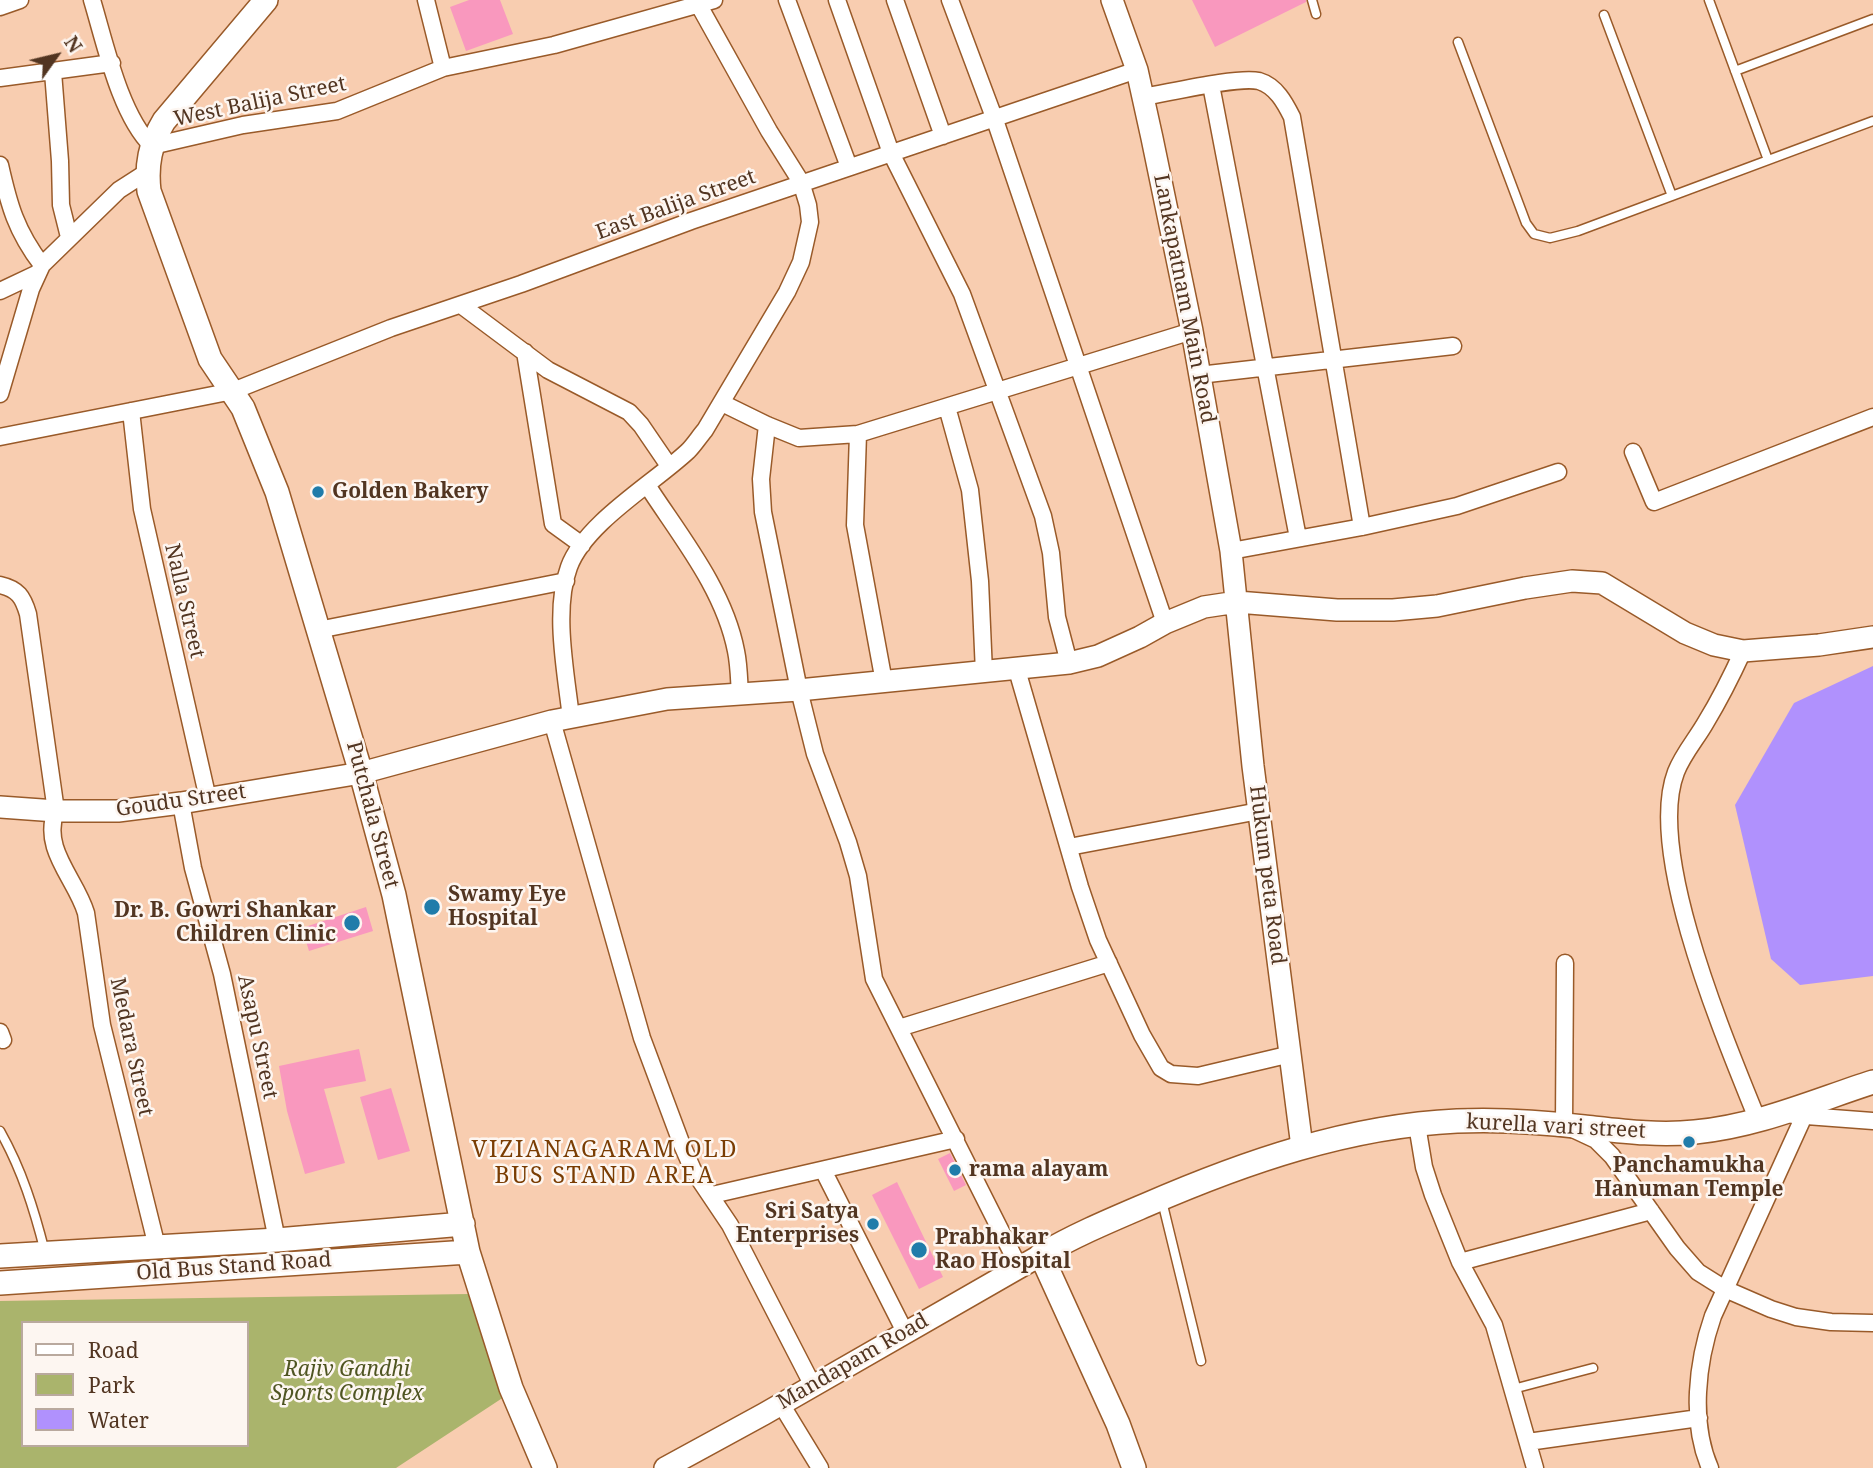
<!DOCTYPE html>
<style>
body{margin:0}
#map{position:relative;width:1873px;height:1468px;overflow:hidden;background:#f8cdb0;font-family:"Noto Serif",serif}
canvas{display:block}
.legend{position:absolute;left:21px;top:1321px;width:228px;height:126px;box-sizing:border-box;background:#fdf6f1;border:2px solid #b9a99e;margin:0;padding:9px 12px;list-style:none;font-size:21px;color:#523521}
.legend li{display:flex;align-items:center;gap:14px;height:35px}
.legend b{width:35px;border:2px solid #b9a99e}
.north{position:absolute;left:21px;top:21px;width:70px;height:70px;-webkit-text-stroke:5px #fdf6f1;paint-order:stroke;rotate:56deg;font-size:19px;font-weight:700;line-height:28px;text-align:center;color:#523521}
.north::after{content:'';display:block;margin:auto;width:24px;height:32px;background:#523521;clip-path:polygon(50% 0,100% 100%,50% 72%,0 100%)}
</style>
<div id="map">
<canvas width="1873" height="1468"></canvas>
<ul class="legend">
<li><b style="height:9px;background:#fff"></b>Road</li>
<li><b style="height:19px;background:#aab46c"></b>Park</li>
<li><b style="height:19px;background:#b091fd"></b>Water</li>
</ul>
<div class="north">N</div>
</div>
<script>
const ctx = document.querySelector('canvas').getContext('2d');
ctx.lineJoin = 'round';
function fill(path, color) {
  ctx.fillStyle = color;
  ctx.fill(path, 'evenodd');
}
function strokePath(path, color, width, dash) {
  ctx.strokeStyle = color;
  ctx.lineWidth = width;
  ctx.lineCap = dash ? 'butt' : 'round';
  ctx.setLineDash(dash || []);
  ctx.stroke(path);
}
function label(font, color, halo, rows, align = 'center') {
  ctx.font = font + ' "Noto Serif",serif';
  ctx.lineWidth = 5;
  ctx.setLineDash([]);
  ctx.textBaseline = 'middle';
  ctx.strokeStyle = halo;
  ctx.fillStyle = color;
  for (const [text, x, y, turn = 0] of rows) {
    ctx.save();
    ctx.translate(x, y);
    ctx.rotate((+turn || 0) * Math.PI / 180);
    ctx.textAlign = isNaN(turn) ? turn : align;
    if (halo) ctx.strokeText(text, 0, 0);
    ctx.fillText(text, 0, 0);
    ctx.restore();
  }
}
fill(new Path2D(`
 M469 1294 504 1397 396 1468H0V1301ZM23 1323H247V1445H23Z`), '#aab46c');
fill(new Path2D(`
 M1873 666V976L1800 985 1771 959 1735 805 1794 703Z`), '#b091fd');
fill(new Path2D(`
 M469 0H500L513 34 466 51 450 7Z
 M1192 0H1306V2L1215 47Z
 M366 907 373 931 309 951 302 928Z
 M359 1049 366 1081 324 1089 345 1163 305 1174 287 1111 279 1066Z
 M391 1088 410 1151 378 1160 360 1097Z
 M950 1153 966 1185 954 1191 938 1159Z
 M897 1182 943 1277 919 1289 872 1195Z`), '#f998be');
const service = new Path2D(`
 M1312 0 1316 14
 M1709 0 1768 160
 M1604 15 1672 196
 M1458 42 1526 223 1534 234 1550 238 1578 231 1873 121
 M1735 71 1873 19
 M0 1131C22 1170 34 1209 45 1252
 M1162 1201 1201 1361
 M1513 1389 1593 1368`);
const minor = new Path2D(`
 M92 0C105 43 120 115 152 146L243 125 337 111 443 68 554 45 714 0
 M426 0 443 68
 M787 0 849 167
 M837 0 891 153 962 294 1043 516 1051 553 1057 617 1069 663
 M895 0 943 136
 M950 0 995 120 1165 623
 M0 7 20 0
 M53 72 60 161 61 205 69 237
 M0 78 112 63
 M1211 85 1298 538
 M1143 97C1168 93 1238 76 1259 81 1276 86 1285 103 1292 117L1362 527
 M0 165C9 205 16 231 42 265
 M0 291 36 274
 M461 305 548 370 629 412 641 425 669 466
 M525 352 553 524 582 545
 M1199 375 1453 346
 M0 394 31 289 42 265 119 190 147 172
 M722 403 767 425 799 438 858 434 1192 331
 M947 407 970 490 980 581 984 673
 M131 411 142 509 208 799
 M767 425 761 479 763 512 799 690 815 754 848 842 858 876 874 979 1019 1267
 M858 434 855 525 884 682
 M0 437 233 391 391 328 521 284 691 221 1137 70
 M1633 452 1654 502 1873 417
 M647 485C680 536 724 589 736 651 739 665 739 680 740 695
 M1231 551 1362 527 1457 506 1558 472
 M0 585C18 589 23 597 28 614L56 811C41 849 76 879 86 913L102 1025 157 1247
 M318 630 566 581
 M1743 651C1732 675 1720 699 1706 722 1697 738 1683 754 1676 772 1645 853 1726 1041 1758 1121
 M1017 670 1080 887 1098 940 1142 1035 1161 1068 1171 1074 1198 1076 1291 1054
 M571 718C566 673 553 610 569 567 585 523 654 483 688 451 694 445 699 437 705 430L787 292 801 262 810 222 808 205 801 182 769 131 696 0
 M552 721 642 1038 682 1145 693 1170 730 1225 813 1386
 M181 803 193 868 222 974 277 1240
 M1069 847 1259 811
 M1565 963 1564 1125 1596 1140 1612 1156 1677 1248 1698 1272 1725 1289 1771 1309 1796 1317 1831 1322 1873 1323
 M899 1028 1109 963
 M0 1032 3 1040
 M1793 1115 1873 1121
 M1417 1125 1424 1167 1433 1195 1460 1262 1494 1325 1535 1468
 M823 1170 905 1332
 M712 1195 956 1139
 M1460 1262 1651 1211
 M781 1404 820 1468
 M1528 1442 1699 1418
 M1710 1468C1690 1422 1697 1362 1713 1316L1804 1116`);
const tertiary = new Path2D(`
 M1112 0 1137 70 1152 138 1192 331 1231 551 1253 766 1302 1147
 M0 807 56 811H118L181 803 361 773 552 721 667 699 799 690 1069 663 1098 656 1140 637 1165 623 1204 607 1237 602 1337 610H1393L1437 606 1525 588 1572 581 1602 583 1685 633 1714 645 1743 651 1819 645 1873 637
 M665 1468 764 1414 1041 1255`);
const secondary = new Path2D(`
 M266 0 164 121C150 144 146 165 149 191L210 359 243 408 277 492 361 773 394 895 468 1252 511 1388 545 1468
 M0 1256 277 1240 463 1224
 M0 1283 468 1252
 M1134 1468 1118 1424 1041 1255C1075 1235 1111 1220 1146 1205 1245 1162 1349 1126 1457 1121 1499 1119 1542 1122 1584 1127 1621 1131 1658 1136 1695 1132 1758 1126 1814 1101 1873 1082`);
strokePath(service, '#995a29', 11);
strokePath(minor, '#995a29', 19);
strokePath(tertiary, '#995a29', 24);
strokePath(secondary, '#995a29', 26);
strokePath(service, '#fff', 8);
strokePath(minor, '#fff', 16);
strokePath(tertiary, '#fff', 21);
strokePath(secondary, '#fff', 23);
for (const [x, y, r, color] of [
 [318,492,7,"#207caa"],
 [432,907,9,"#207caa"],
 [352,923,9,"#207caa"],
 [1689,1142,7,"#207caa"],
 [955,1170,7,"#207caa"],
 [873,1224,7,"#207caa"],
 [919,1250,9,"#207caa"]
]) {
  const dot = new Path2D();
  dot.arc(x, y, r, 0, 2 * Math.PI);
  ctx.fillStyle = color;
  ctx.fill(dot);
  strokePath(dot, '#fdf6f1', 2.5);
}
label('21px', '#523521', '#fdf6f1', [
 ["West Balija Street",260,102,-12],
 ["East Balija Street",676,205,-20],
 ["Lankapatnam Main Road",1184,299,79],
 ["Nalla Street",184,601,77],
 ["Goudu Street",181,801,-8],
 ["Putchala Street",372,815,75],
 ["Hukum peta Road",1267,875,83],
 ["Asapu Street",257,1037,78],
 ["Medara Street",131,1047,78],
 ["kurella vari street",1556,1127,3],
 ["Old Bus Stand Road",234,1267,-4],
 ["Mandapam Road",853,1362,-30]
]);
label('bold 21px', '#523521', '#fdf6f1', [
 ["Golden Bakery",332,492],
 ["Swamy Eye",448,895],
 ["Hospital",448,919],
 ["Dr. B. Gowri Shankar",336,911,"right"],
 ["Children Clinic",336,935,"right"],
 ["Panchamukha",1689,1166,"center"],
 ["Hanuman Temple",1689,1190,"center"],
 ["rama alayam",969,1170],
 ["Sri Satya",859,1212,"right"],
 ["Enterprises",859,1236,"right"],
 ["Prabhakar",935,1238],
 ["Rao Hospital",935,1262]
], 'left');
label('italic 21px', '#4f5522', '#fdf6f1', [
 ["Rajiv Gandhi",347,1370],
 ["Sports Complex",347,1394]
]);
ctx.letterSpacing = '2px';
label('23px', '#7a3d03', '#fdf6f1', [
 ["VIZIANAGARAM OLD",605,1150],
 ["BUS STAND AREA",605,1176]
]);
ctx.letterSpacing = '0px';
</script>
